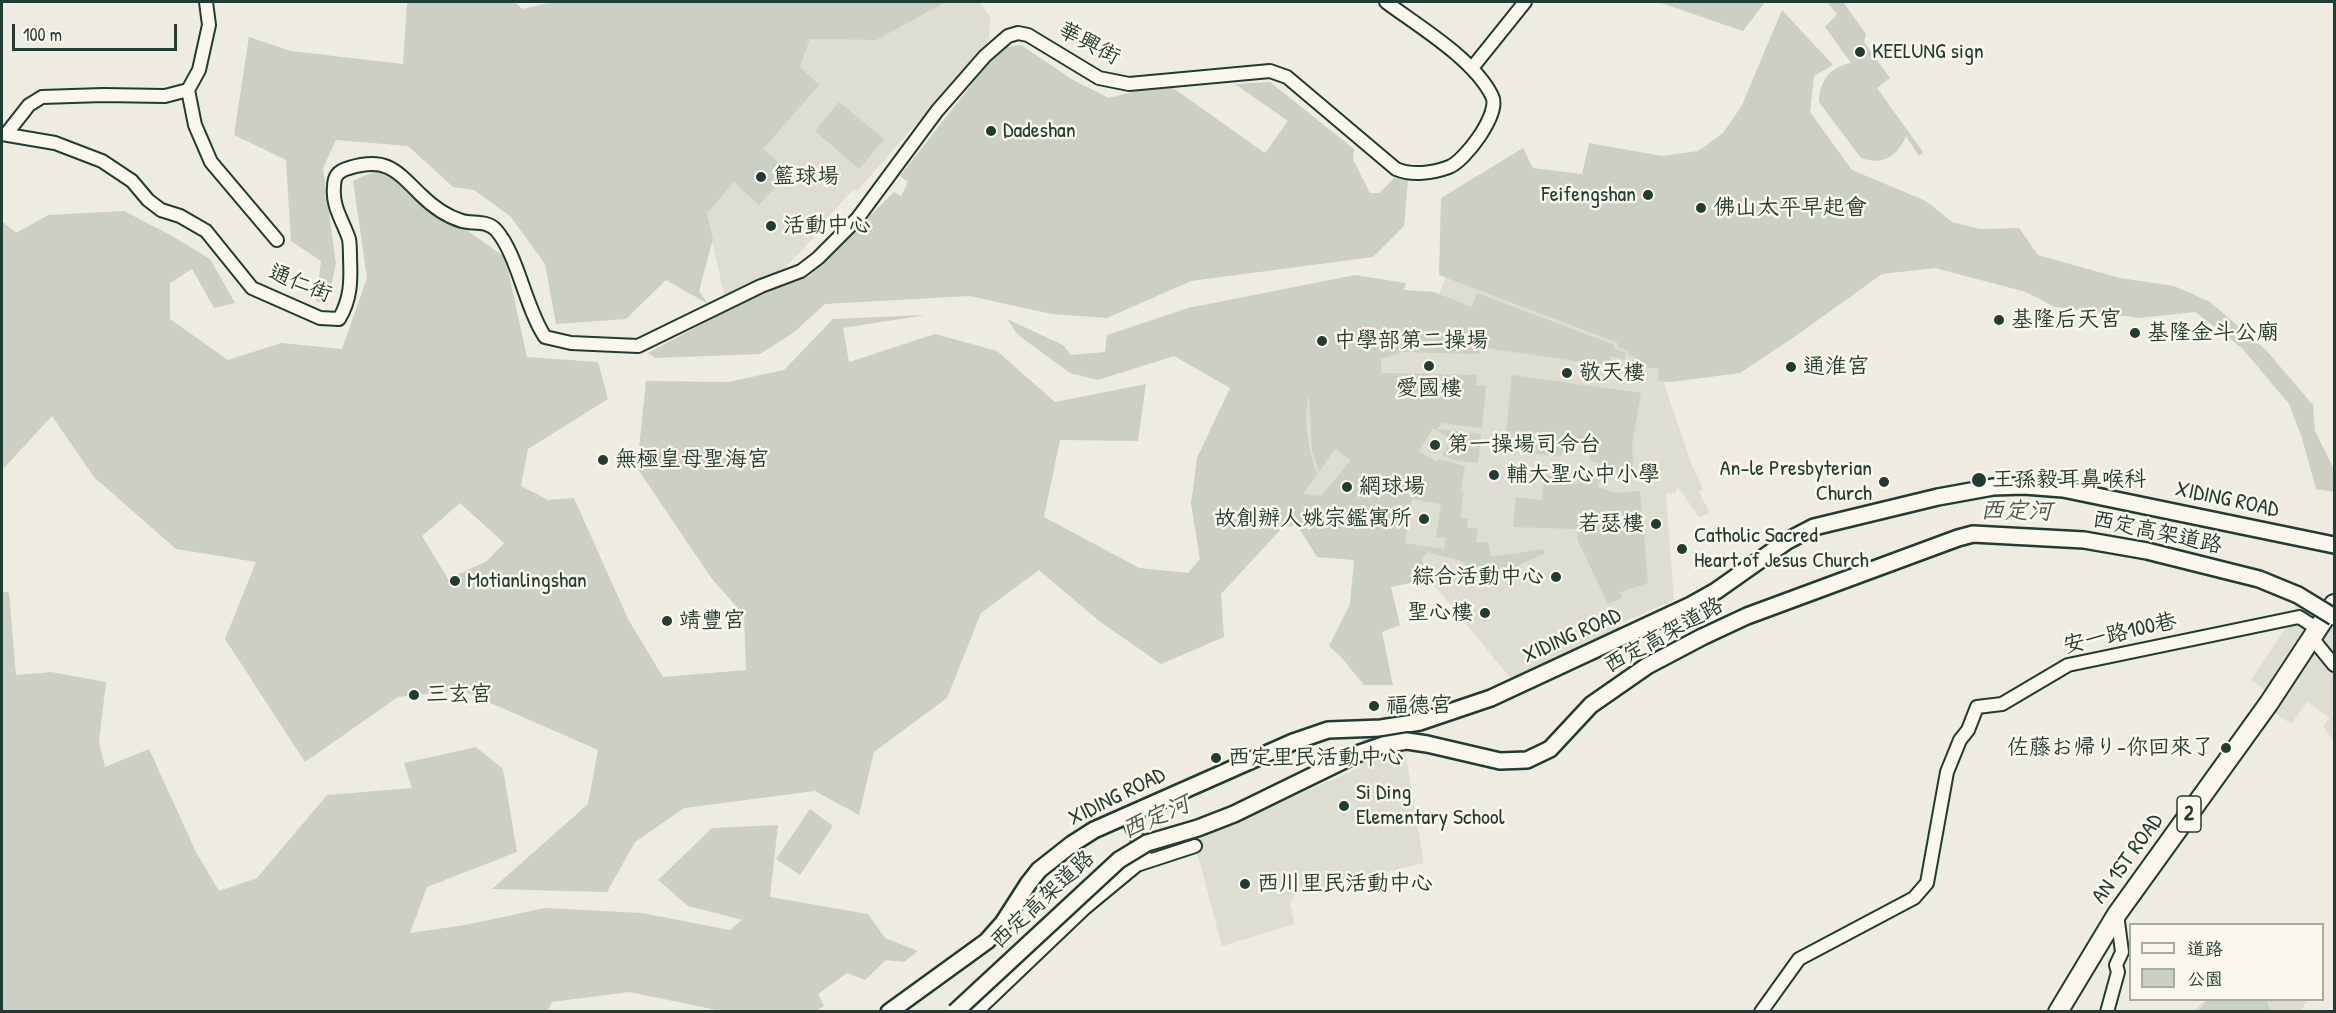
<!DOCTYPE html>
<meta charset="utf-8">
<style>
body{margin:0}
#map{position:relative;width:2336px;height:1013px;overflow:hidden;background:#eeece1;font-family:"Patrick Hand","LXGW WenKai TC",sans-serif}
canvas{display:block}
.frame{position:absolute;inset:0;border:3px solid #1f3d34;pointer-events:none}
.legend{position:absolute;left:2129px;top:923px;width:195px;height:78px;box-sizing:border-box;background:#fbf7ec;border:2px solid #a3ada2;margin:0;padding:8px 10px;list-style:none;font-size:18px;color:#1f3d34}
.legend li{display:flex;align-items:center;gap:12px;height:30px}
.legend b{width:30px;border:2px solid #a3ada2}
.scale{position:absolute;left:12px;top:24px;width:165px;height:27px;box-sizing:border-box;border:3px solid #1f3d34;border-top:0;padding-left:8px;font-size:18px;line-height:21px;white-space:nowrap;color:#1f3d34;-webkit-text-stroke:4px #fbf7ec;paint-order:stroke}
</style>
<div id="map">
<canvas width="2336" height="1013"></canvas>
<div class="frame"></div>
<ul class="legend">
<li><b style="height:8px;background:#fbf7ec"></b>道路</li>
<li><b style="height:16px;background:#cbcfc4"></b>公園</li>
</ul>
<div class="scale">100 m</div>
</div>
<script>
const ctx = document.querySelector('canvas').getContext('2d');
ctx.lineJoin = 'round';
function fill(path, color) {
  ctx.fillStyle = color;
  ctx.fill(path, 'evenodd');
}
function strokePath(path, color, width, dash) {
  ctx.strokeStyle = color;
  ctx.lineWidth = width;
  ctx.lineCap = dash ? 'butt' : 'round';
  ctx.setLineDash(dash || []);
  ctx.stroke(path);
}
function label(font, color, halo, rows, align = 'center') {
  ctx.font = font + ' "Patrick Hand","LXGW WenKai TC","Klee One",sans-serif';
  ctx.lineWidth = 5;
  ctx.setLineDash([]);
  ctx.textBaseline = 'middle';
  ctx.strokeStyle = halo;
  ctx.fillStyle = color;
  for (const [text, x, y, turn = 0] of rows) {
    ctx.save();
    ctx.translate(x, y);
    ctx.rotate((+turn || 0) * Math.PI / 180);
    ctx.textAlign = isNaN(turn) ? turn : align;
    if (halo) ctx.strokeText(text, 0, 0);
    ctx.fillText(text, 0, 0);
    ctx.restore();
  }
}
fill(new Path2D(`
 M946 2H980L990 17 989 41 857 191 854 189 828 217 830 221 776 277 725 299 699 181 800 67 810 39 877 40Z
 M1447 273 1663 351 1664 383 1691 463 1703 489 1699 492 1710 513 1699 517 1678 487 1675 493 1666 494 1674 600 1618 624 1621 630 1511 679 1418 565 1327 535 1257 418 1430 319Z
 M2298 603 2334 623V742L2323 726 2330 718 2307 702 2291 724 2268 708 2275 697 2251 680 2297 611 2294 608Z
 M1389 727 1402 754 1405 751 1424 863 1296 894 1290 904 1295 924 1222 946 1194 841 1352 771 1367 760 1359 729Z
 M2204 1000H2308L2300 1011 2194 1012Z`), '#ddddd2');
fill(new Path2D(`
 M407 2H514L523 9 552 2H946L877 40 810 39 800 67 819 85 763 149 789 171 759 205 734 182 707 213 713 239 699 291 708 304 666 280 626 319 556 324 545 264 510 216 474 190 453 187 408 146 336 140 323 168 336 264 327 305 316 301 321 261 291 241 286 160 234 135 249 37 291 51 403 64Z
 M1658 2H1765L1743 31Z
 M1827 2H1843L1866 34 1864 42 1890 78 1877 88 1923 152 1919 156 1906 136C1898 156 1883 166 1861 158L1819 102C1819 81 1831 66 1851 63L1825 27 1837 14Z
 M1782 10 1833 65 1814 76 1810 112 1852 170 1926 201 1952 222 1980 229 2019 228 2038 255 2120 278 2174 286 2210 302 2266 350 2313 405 2315 431 2334 469V492L2316 489 2302 438 2289 404 2242 348 2195 312 2140 318 2055 307 2026 292 1935 268 1882 274 1797 335 1740 373 1671 382 1658 381 1659 369 1641 367 1637 359 1629 355 1627 351 1617 347 1618 343 1439 275 1441 198 1523 148 1533 168 1582 174 1589 143 1662 156 1698 151 1723 133 1742 105Z
 M1021 45 1073 80 1109 98 1141 90 1173 88 1265 153 1288 121 1235 84 1270 82 1354 149 1353 159 1370 193H1380L1394 178 1408 180 1404 226 1373 257 1191 281 1107 318 1052 314 969 296 825 304 793 333 760 354 655 358 648 353 762 292 808 277 894 192 901 196 908 182 900 176 1000 48Z
 M839 102 884 139 859 169 815 131Z
 M380 169 505 257 527 357 598 362 608 399 528 449 521 486 548 500 574 498 628 619 663 677 746 670 744 615 712 579 637 468 646 381 728 382 784 370 833 319 926 315 843 328 849 362 935 334 997 351 1055 402 1146 384 1138 441 1060 440 1044 517 1139 568 1188 573 1200 559 1191 504 1197 458 1230 388 1174 356 1098 380 1070 373 1018 335 1007 319 1063 345 1071 355 1105 352 1107 335 1188 308 1355 275 1406 283 1404 290 1434 292 1472 307 1477 293 1615 345 1614 349 1626 353 1624 360 1611 356 1610 359 1628 366V369L1480 347 1479 354 1402 352 1381 359V373L1477 375 1476 385 1486 386 1482 428 1442 423 1437 429 1481 434 1478 463 1459 461 1442 455 1451 439 1433 428 1419 451 1437 462 1439 459 1465 466 1461 491 1464 492 1460 517 1468 519 1467 527 1478 529 1476 543 1488 542 1491 557 1543 549 1545 553 1481 583 1464 562 1427 552 1421 561 1434 578 1391 587 1400 625 1382 632 1393 685H1364L1341 657 1329 646 1350 604 1354 560 1317 557 1297 525 1282 528 1221 594 1224 637 1161 664 1099 621 1039 570 981 613 947 698 874 752 859 815 815 791 684 808 635 842 607 892 492 889 588 804 598 750 461 690 398 697 305 762 225 639 256 562 176 549 94 477 52 416 2 470V221L16 233 48 215 124 211 172 236 210 259 235 303 214 308 192 269 170 283V319L228 360 281 343 342 349 367 278 353 181ZM1309 395 1312 451 1319 472 1335 449 1351 460 1321 496 1303 494 1317 474C1309 451 1302 419 1309 395ZM1412 499 1441 504 1436 537 1446 538 1444 549 1405 543ZM460 503 504 543 487 561 448 579 422 536Z
 M1512 375 1641 393 1632 445 1634 478 1620 479 1615 477 1617 470 1589 460 1594 444 1569 435 1561 456 1504 451Z
 M1581 474 1600 480 1598 487 1615 493 1640 491 1648 583 1620 592 1622 598 1608 604 1577 539V529L1513 527 1516 497 1542 500 1545 475 1577 484Z
 M2 591 9 593 16 675 51 672 106 682 99 742 105 767 149 749 196 852 219 891 257 878 327 795 412 788 404 763 476 747 503 769 517 852 427 887 410 933 465 925 545 908 642 913 730 930 742 920 688 906 658 880 712 828 778 825 770 897 868 914 885 938 918 951 904 962 886 960 865 980 847 973 818 994 824 1006 816 1011H722L629 992 552 1002 547 1012 2 1011Z
 M810 809 833 826 800 875 776 859Z
 M2207 1000H2267L2270 1011H2198Z`), '#cbcfc4');
const minor = new Path2D(`
 M1472 68 1525 2
 M188 90 195 125 211 162 277 240
 M7 133 29 105 42 97 103 95 165 96 188 90 199 70 209 25 206 2
 M2 134 55 143 102 161 132 181 148 200 161 210 180 216 206 231 252 288 320 318 339 319C351 299 351 281 350 258 350 252 350 245 349 239 343 221 332 207 334 187 334 176 338 171 349 168 385 157 395 169 420 194 431 205 445 216 462 221 473 224 487 220 496 230 518 255 525 307 545 337L571 343 638 346 761 286 801 271 818 258 857 219 937 111 985 56 1008 36 1018 33 1028 35 1099 78 1129 84 1270 71 1287 77 1396 169C1412 176 1433 173 1449 167 1465 161 1501 113 1492 96 1474 59 1418 26 1386 2
 M2312 638 2334 665
 M1126 815 1145 855
 M976 1012 1085 908 1137 865 1195 846
 M1761 1012 1799 959 1914 898 1927 883 1947 772 1960 740 1968 730 1977 707 2002 704 2068 665 2299 617 2318 629
 M2107 1012 2118 972 2116 965 2122 952 2117 914`);
const tertiary = new Path2D(`
 M889 1012 987 941 1003 923 1028 884 1039 870 1072 844 1094 830 1293 742 1328 730 1381 728 1420 722 1491 698 1691 605 1716 591 1787 541 1814 527 1938 497 1993 487 2024 486 2063 489 2334 545`);
const primary = new Path2D(`
 M2058 1012 2117 914 2269 703 2334 604`);
strokePath(minor, '#1f3d34', 16);
strokePath(tertiary, '#1f3d34', 20);
strokePath(primary, '#1f3d34', 22);
strokePath(minor, '#fbf7ec', 12);
strokePath(tertiary, '#fbf7ec', 15);
strokePath(primary, '#fbf7ec', 18);
const tertiaryBridge = new Path2D(`
 M955 1012 1119 860 1147 843 1198 828 1234 814 1357 754 1383 745 1407 741 1427 744 1500 761 1527 760 1550 749 1591 705 1647 666 1702 637 1747 616 1958 538 1973 534 2084 540 2147 551 2259 579 2298 595 2334 617`);
strokePath(tertiaryBridge, '#1f3d34', 20, []);
strokePath(tertiaryBridge, '#fbf7ec', 15);
for (const [x, y, r, color] of [
 [1860,52,6,"#1f3d34"],
 [991,131,6,"#1f3d34"],
 [761,177,6,"#1f3d34"],
 [1648,195,6,"#1f3d34"],
 [1701,208,6,"#1f3d34"],
 [771,226,6,"#1f3d34"],
 [1999,320,6,"#1f3d34"],
 [2135,333,6,"#1f3d34"],
 [1322,341,6,"#1f3d34"],
 [1429,366,6,"#1f3d34"],
 [1791,367,6,"#1f3d34"],
 [1567,373,6,"#1f3d34"],
 [1435,445,6,"#1f3d34"],
 [603,460,6,"#1f3d34"],
 [1494,475,6,"#1f3d34"],
 [1979,480,8,"#1f3d34"],
 [1884,482,6,"#1f3d34"],
 [1347,487,6,"#1f3d34"],
 [1424,519,6,"#1f3d34"],
 [1656,524,6,"#1f3d34"],
 [1682,549,6,"#1f3d34"],
 [1556,577,6,"#1f3d34"],
 [455,581,6,"#1f3d34"],
 [1485,613,6,"#1f3d34"],
 [667,621,6,"#1f3d34"],
 [414,695,6,"#1f3d34"],
 [1374,706,6,"#1f3d34"],
 [2226,748,6,"#1f3d34"],
 [1216,758,6,"#1f3d34"],
 [1344,806,6,"#1f3d34"],
 [1245,884,6,"#1f3d34"]
]) {
  const dot = new Path2D();
  dot.arc(x, y, r, 0, 2 * Math.PI);
  ctx.fillStyle = color;
  ctx.fill(dot);
  strokePath(dot, '#fbf7ec', 2);
}
for (const [x, y, w] of [
 [2189,814,24]
]) {
  const box = new Path2D();
  box.roundRect(x - w / 2, y - 18, w, 36, 4.5);
  ctx.fillStyle = '#fbf7ec';
  ctx.fill(box);
  strokePath(box, '#1f3d34', 1.5);
}
label('bold 21px', '#1f3d34', null, [
 ["2",2189,814]
]);
label('22px', '#1f3d34', '#fbf7ec', [
 ["華興街",1089,44,28],
 ["通仁街",300,284,22],
 ["XIDING ROAD",2227,500,12],
 ["西定高架道路",2157,533,12],
 ["安一路100巷",2120,634,-13],
 ["XIDING ROAD",1572,636,-24],
 ["西定高架道路",1664,636,-29],
 ["XIDING ROAD",1117,797,-26],
 ["AN 1ST ROAD",2128,859,-54],
 ["西定高架道路",1043,900,-43]
]);
label('22px', '#1f3d34', '#fbf7ec', [
 ["KEELUNG sign",1872,52],
 ["Dadeshan",1003,131],
 ["籃球場",773,177],
 ["Feifengshan",1636,195,"right"],
 ["佛山太平早起會",1713,208],
 ["活動中心",783,226],
 ["基隆后天宮",2011,320],
 ["基隆金斗公廟",2147,333],
 ["中學部第二操場",1334,341],
 ["通淮宮",1803,367],
 ["敬天樓",1579,373],
 ["愛國樓",1429,389,"center"],
 ["第一操場司令台",1447,445],
 ["無極皇母聖海宮",615,460],
 ["An-le Presbyterian",1872,469,"right"],
 ["Church",1872,494,"right"],
 ["輔大聖心中小學",1506,475],
 ["王孫毅耳鼻喉科",1992,480],
 ["網球場",1359,487],
 ["故創辦人姚宗鑑寓所",1412,519,"right"],
 ["若瑟樓",1644,524,"right"],
 ["Catholic Sacred",1694,536],
 ["Heart of Jesus Church",1694,561],
 ["綜合活動中心",1544,577,"right"],
 ["Motianlingshan",467,581],
 ["聖心樓",1473,613,"right"],
 ["靖豐宮",679,621],
 ["三玄宮",426,695],
 ["福德宮",1386,706],
 ["佐藤お帰り-你回來了",2214,748,"right"],
 ["西定里民活動中心",1228,758],
 ["Si Ding",1356,793],
 ["Elementary School",1356,818],
 ["西川里民活動中心",1257,884]
], 'left');
label('italic 24px', '#455d54', '#fbf7ec', [
 ["西定河",2016,512,1],
 ["西定河",1156,818,-24]
]);
</script>
